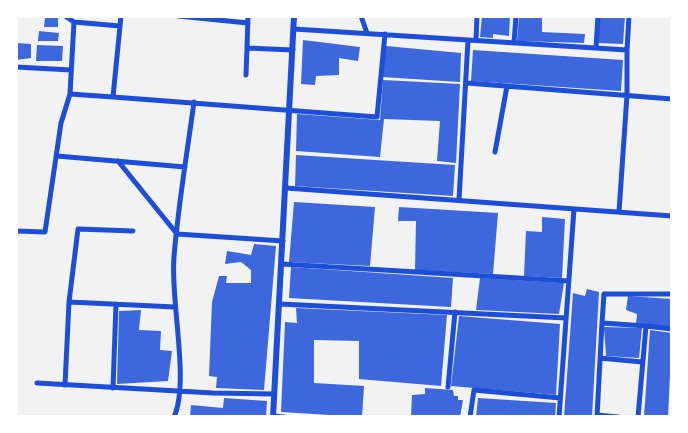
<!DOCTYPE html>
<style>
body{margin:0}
#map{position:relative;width:688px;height:433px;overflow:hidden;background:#f2f2f2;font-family:Roboto,sans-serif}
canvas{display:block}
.frame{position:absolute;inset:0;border:18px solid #fff;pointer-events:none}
</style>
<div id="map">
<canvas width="688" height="433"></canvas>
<div class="frame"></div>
</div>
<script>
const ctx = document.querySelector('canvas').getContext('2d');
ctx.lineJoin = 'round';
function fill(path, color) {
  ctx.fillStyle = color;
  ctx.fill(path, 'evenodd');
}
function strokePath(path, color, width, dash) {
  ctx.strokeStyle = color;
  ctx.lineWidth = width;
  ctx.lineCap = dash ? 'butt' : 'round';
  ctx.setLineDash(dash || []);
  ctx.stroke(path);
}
fill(new Path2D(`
 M482 16H510L509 36 493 34V38L480 37Z
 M519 16H542V32L585 34 584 43 517 41Z
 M600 16H625L623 44 598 43Z
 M45 18H58V27H44Z
 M39 31 59 33 58 41H38Z
 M303 40 360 47 358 61 339 58V75L316 76 315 85 301 84Z
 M17 43 31 44V58L16 60Z
 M37 45 63 46 62 61H36Z
 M386 46 461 53 460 82 382 77Z
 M473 50 623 60 621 91 471 81Z
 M383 80 460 84 456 163 437 161 440 121 384 119 380 157 296 151 297 114 380 120Z
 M296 155 455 165 453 196 295 186Z
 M294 202 375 207 370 266 289 262Z
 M399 207 498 213 493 274 415 270 416 221H398Z
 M542 217 565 219 562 278 524 276 526 231 542 232Z
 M254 244 276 246 264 390 216 388 217 377 209 376 212 302 219 276H227L226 283H251V270L241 262 225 264 227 251 251 255Z
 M291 267 453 278 451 307 289 298Z
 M480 278 564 283 559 314 476 310Z
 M587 289 599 292 592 417H564L573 293 585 296Z
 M628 296 672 299V327L636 324 637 314 626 310Z
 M296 308 447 315 441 386 359 379V341L314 340V383L364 386 362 417 281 412 285 322 297 323Z
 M141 310 139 330 161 331 160 350 172 351 168 381 117 384 119 311Z
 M459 316 560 324 556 395 451 386Z
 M604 327 642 328 639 358 606 356Z
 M650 330 672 333 668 417H644Z
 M425 388 453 390 454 396H458V400H463L460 417H411L412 395 425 394Z
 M224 398 267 401 266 417H190L191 405 223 408Z
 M478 398 556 403 555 417H476Z`), '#3d67dc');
strokePath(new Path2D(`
 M65 16 74 22 120 26
 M121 16 113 97 377 117 385 34
 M178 16 248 23
 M248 16 247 48 293 50
 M361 16 367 33
 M294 29 627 50 629 16
 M476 40 477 16
 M514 43 516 16
 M596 48 598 16
 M16 67 71 70
 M246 75 247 48
 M467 83 672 99
 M70 94 113 97
 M495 152 507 86
 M57 156 185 167
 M118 161 177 234 283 241
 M286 188 672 216
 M459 200 468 40
 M619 212 627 95V50
 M16 231 45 232 61 123 70 94 74 22
 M282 264 569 281
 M69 302 78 229 133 231
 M280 304 566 318
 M602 323 604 294H672
 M646 326 672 329
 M600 358 642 362
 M37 383 213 393 274 394
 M65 385 69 302 175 307
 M448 387 455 312
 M113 388 116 304
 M597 415 618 417
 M273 416 284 417
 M174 417C190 381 170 300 174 257 178 206 187 154 194 102
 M470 417 474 390 560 398
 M559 417 574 209
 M597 417 602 323 646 326 638 417`), '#1d4ed8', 5);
strokePath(new Path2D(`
 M273 417 294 16`), '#1d4ed8', 6);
</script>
